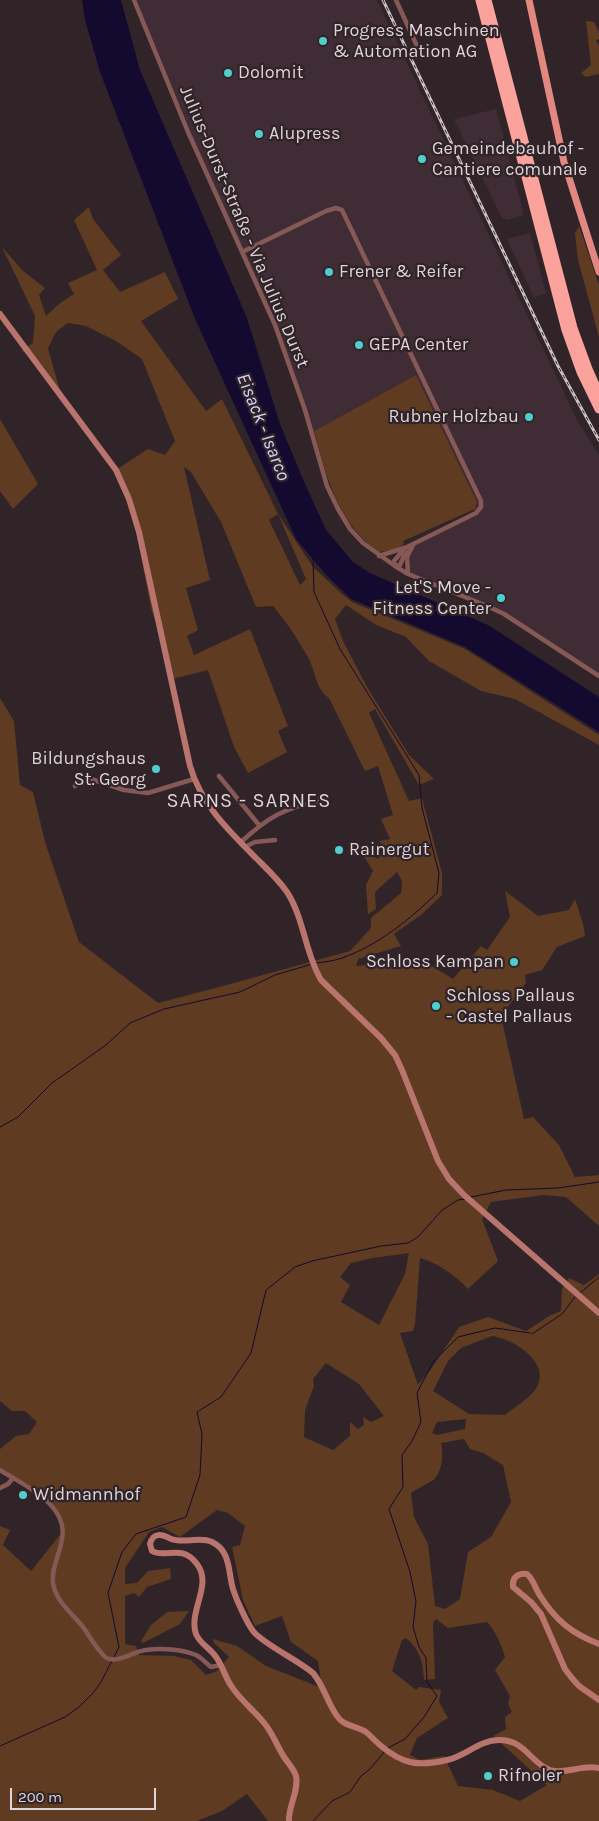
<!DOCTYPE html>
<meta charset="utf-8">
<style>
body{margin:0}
#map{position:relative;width:599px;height:1821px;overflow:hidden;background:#312429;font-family:Karla,sans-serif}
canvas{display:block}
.scale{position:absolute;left:10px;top:1788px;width:146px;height:22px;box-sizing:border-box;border:2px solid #ddd4d7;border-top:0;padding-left:6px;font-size:15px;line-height:18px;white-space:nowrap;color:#ddd4d7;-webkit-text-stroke:4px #312429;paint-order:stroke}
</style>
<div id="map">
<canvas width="599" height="1821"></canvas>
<div class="scale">200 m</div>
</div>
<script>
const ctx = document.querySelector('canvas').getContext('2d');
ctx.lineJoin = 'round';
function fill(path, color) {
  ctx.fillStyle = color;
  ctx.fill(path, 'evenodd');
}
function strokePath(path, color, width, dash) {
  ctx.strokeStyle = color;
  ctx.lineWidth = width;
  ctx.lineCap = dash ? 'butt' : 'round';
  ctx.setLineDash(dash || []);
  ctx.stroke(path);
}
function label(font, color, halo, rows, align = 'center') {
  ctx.font = font + ' Karla,sans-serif';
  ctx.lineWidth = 4.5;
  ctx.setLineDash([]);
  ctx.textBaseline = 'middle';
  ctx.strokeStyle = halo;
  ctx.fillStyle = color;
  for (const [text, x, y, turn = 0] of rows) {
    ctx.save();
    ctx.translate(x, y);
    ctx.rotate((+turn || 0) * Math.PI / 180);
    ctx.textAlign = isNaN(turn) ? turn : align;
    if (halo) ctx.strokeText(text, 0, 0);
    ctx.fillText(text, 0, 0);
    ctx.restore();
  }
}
fill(new Path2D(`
 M134 0H377L578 422 599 455V676L504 614 408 574 407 564 413 544 474 512 477 502 416 375 312 432 275 325 188 132Z
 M496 109 524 215 507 220 502 218 454 119Z
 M530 233 546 293 534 298 507 239Z`), '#402c34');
fill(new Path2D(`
 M586 21 594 22 599 32V39L596 40 599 47V74L586 77 581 73 591 65Z
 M89 207 93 219 121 255 103 270 120 292 165 272 178 299 141 321 206 411 222 399 278 514 313 567 342 594 352 602 465 649 599 735V745L515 699 481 691 429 661 406 637 376 625 346 605 335 619 343 641 367 687 409 755 434 779 419 785 375 709 369 713 409 801 422 798 442 873V895L422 914 394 934 401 946 358 959 356 966 420 959 453 979 481 946 487 950 510 917 505 891 538 916 569 910 575 899 583 924 585 936 557 947 542 970 525 975 526 983 501 1016 524 1119 533 1117 559 1145 575 1177 599 1175V1226L566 1197 544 1195 491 1202 482 1219 498 1261 468 1289C455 1275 438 1263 420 1258L415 1324 413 1331 400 1333 418 1385 431 1369 459 1327 488 1317 526 1331 549 1316 561 1311 562 1289 569 1278 584 1285 599 1274V1821H268L247 1794 222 1811 197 1821H0V1526L10 1530 3 1545 31 1571 63 1531C58 1517 51 1505 40 1494 30 1485 12 1477 0 1468V1449L16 1436 29 1434 37 1422 25 1411H12L0 1401V698L14 721 20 785 33 792 45 842 79 942 158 1003 223 986 350 951 371 928V918L401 893 402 881 397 872 375 892 376 909 368 914 366 885 373 871 360 850 378 859 384 849 379 841 390 839 381 819 393 815 378 766 365 771 329 698C316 690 315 670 308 657 297 638 287 623 273 606L256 607 221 522 191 472 184 467 210 580 186 588 198 630 187 636 194 655 250 629 288 726 278 731 287 752 248 773 234 747 208 670 172 679 168 660 151 608 135 525 116 470 148 449 165 455 175 441 142 359 116 341 86 326 68 323 56 332 48 348 62 398 34 359 22 351 33 343 35 316 2 247 23 271 45 288 39 295 46 316 60 303 74 294 68 283 97 270 74 220ZM278 514 306 579 300 585 269 520ZM409 1253 405 1274 379 1325 341 1302 350 1285 340 1277 351 1263 373 1258ZM492 1336C514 1339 554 1364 535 1390 530 1398 513 1408 505 1415L469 1414 433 1391 448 1361 461 1348ZM326 1363 359 1384 384 1416 371 1422 363 1417 364 1425 358 1429 350 1422V1436L333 1450 304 1437 305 1410 314 1386 313 1379ZM466 1419 465 1429 437 1435 432 1433 437 1422ZM464 1439 470 1449 483 1453 503 1465 511 1502 491 1537 468 1552 460 1599 445 1609 435 1606 428 1544 414 1517 411 1493C418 1488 425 1485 432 1481 442 1474 444 1454 441 1443ZM217 1510 228 1513 245 1526 240 1545 232 1547 243 1600 255 1626 282 1616 291 1642 318 1661 322 1688 266 1666 237 1646 213 1639 214 1643 229 1657 217 1671 206 1675 191 1660 174 1656 139 1655 136 1646 125 1644V1596L134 1593 139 1597 147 1587 171 1579 170 1568 148 1571 137 1583 125 1584V1568L149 1532 162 1527 180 1537ZM436 1619 448 1628 487 1622C495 1630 502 1646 505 1657L495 1670 510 1696 508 1704 512 1712 505 1717 506 1729 493 1736 547 1785 520 1801 493 1790 458 1786 444 1756 420 1760 410 1755 417 1738 448 1718 439 1702 441 1690 419 1687 416 1690 392 1671 402 1640 406 1638C420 1650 423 1662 424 1680L435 1679 433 1623Z
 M579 226 599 285V337L578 260 575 233Z
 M416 375 477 502 475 509 403 541 404 544 394 550 379 552C338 525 326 475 314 431Z
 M0 419 38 484 13 509 0 491Z
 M189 1611 180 1624 143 1643 141 1641 151 1625 167 1612Z`), '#5e3b21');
fill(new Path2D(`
 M82 0H121L140 70 247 318 280 424 302 477 326 530 353 562 370 573 488 625 599 697V732L465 647 351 599 326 575 296 539 195 319 100 72 85 20Z`), '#140a30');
strokePath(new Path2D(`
 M313 558 314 592 340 649 419 775 422 808 439 873 437 893C410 919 379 945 342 958 334 961 325 962 316 963
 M0 1127 18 1117 52 1083 106 1045 130 1023 164 1009 240 992 275 975 312 964
 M471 1197 506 1190 558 1188 599 1182
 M580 1293 599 1277
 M532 1334 562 1314 575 1297
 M0 1746 65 1717 79 1707 93 1693 101 1682 119 1647 108 1593 122 1552 136 1534 186 1517 200 1475 202 1434 197 1412 221 1397 251 1353 266 1290 295 1267 312 1261 381 1246 408 1243 418 1237 442 1210 458 1200 465 1199
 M388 1748 405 1739 424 1717 437 1696 427 1682 426 1658 419 1647 413 1627 416 1601 410 1572 389 1509 403 1487 402 1455 412 1441 421 1422 417 1393 433 1362 458 1337 495 1328 530 1333
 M313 1821 332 1801 350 1792 361 1776 370 1769 385 1751`), '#140a30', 1);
strokePath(new Path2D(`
 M134 0 188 132 275 325 305 410 327 486 338 509 350 529 363 543 395 566 408 574 487 606 504 614 599 676
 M396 0 422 57
 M242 252 326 211 336 208 342 210 481 501V507L476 513 405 548 394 561 395 566
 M379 556 404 548
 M395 566 400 565 404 556 408 552
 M408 574 407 557 413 545
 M219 776 259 825
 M75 786 88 778 124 790 148 793 194 779
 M241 842C267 818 285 807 321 801
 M245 847 255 842 275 840
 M0 1470C23 1485 69 1504 62 1539 60 1554 51 1568 53 1583 56 1602 72 1613 83 1627 90 1637 96 1648 105 1657 117 1665 133 1651 146 1650 160 1648 182 1649 196 1655 202 1658 206 1663 211 1667L221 1665
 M0 1488 8 1484 13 1478`), '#865956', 4.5);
strokePath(new Path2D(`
 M0 314 116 470 129 499 139 532 190 766C201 804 228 830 256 858 266 868 278 879 287 892 304 918 305 953 321 980L381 1038 395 1055 402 1070 438 1161 449 1179 464 1195 599 1313
 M599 1644C571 1633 555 1620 539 1594 535 1587 533 1579 527 1574 517 1573 512 1578 513 1587L531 1602 541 1614 565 1669 571 1677 579 1686 599 1700
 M289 1821C288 1806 299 1792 296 1776 294 1769 288 1763 284 1757 277 1746 273 1734 265 1724 255 1711 241 1701 232 1687 225 1678 223 1666 216 1657 210 1648 200 1644 196 1634 188 1611 213 1585 197 1564 181 1543 166 1559 152 1551L150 1544C153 1532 162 1534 171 1539 184 1544 199 1536 212 1542 231 1551 228 1572 233 1589 236 1599 247 1623 253 1631 263 1644 298 1660 313 1673 324 1686 327 1702 337 1716 344 1727 356 1725 366 1732 371 1736 375 1741 380 1745 402 1764 418 1767 447 1760 466 1756 479 1740 499 1740 526 1740 530 1763 550 1770 566 1775 582 1764 599 1768`), '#ba746e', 6);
strokePath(new Path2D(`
 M529 0 564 162 599 272`), '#e38881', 7);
strokePath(new Path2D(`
 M480 0 566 330 581 372 599 409
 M487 0 573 328 588 369 599 394`), '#faa29b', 9);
const rail = new Path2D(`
 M383 0 558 366 599 440`);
strokePath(rail, '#cbc1c5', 3);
strokePath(rail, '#312429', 1, [4]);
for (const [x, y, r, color] of [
 [323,41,5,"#52cdcd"],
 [228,73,5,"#52cdcd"],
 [259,134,5,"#52cdcd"],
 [422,159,5,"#52cdcd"],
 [329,272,5,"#52cdcd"],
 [359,345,5,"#52cdcd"],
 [529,417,5,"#52cdcd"],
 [501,598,5,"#52cdcd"],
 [156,769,5,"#52cdcd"],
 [339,850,5,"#52cdcd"],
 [514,962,5,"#52cdcd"],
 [436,1006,5,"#52cdcd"],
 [23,1495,5,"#52cdcd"],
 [488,1776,5,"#52cdcd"]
]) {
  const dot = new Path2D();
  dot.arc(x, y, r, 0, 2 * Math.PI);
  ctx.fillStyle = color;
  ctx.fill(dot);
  strokePath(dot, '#312429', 2);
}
label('18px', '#ddd4d7', '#312429', [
 ["Progress Maschinen",333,31],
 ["& Automation AG",333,52],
 ["Dolomit",238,73],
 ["Alupress",269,134],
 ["Gemeindebauhof -",432,149],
 ["Cantiere comunale",432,170],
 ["Frener & Reifer",339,272],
 ["GEPA Center",369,345],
 ["Rubner Holzbau",519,417,"right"],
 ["Let'S Move -",491,588,"right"],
 ["Fitness Center",491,609,"right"],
 ["Bildungshaus",146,759,"right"],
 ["St. Georg",146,780,"right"],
 ["Rainergut",349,850],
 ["Schloss Kampan",504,962,"right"],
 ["Schloss Pallaus",446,996],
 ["- Castel Pallaus",446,1017],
 ["Widmannhof",33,1495],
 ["Rifnoler",498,1776]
], 'left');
label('18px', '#ddd4d7', '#312429', [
 ["Julius-Durst-Straße - Via Julius Durst",244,227,67]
]);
label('italic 19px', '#d6d1fd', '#312429', [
 ["Eisack - Isarco",263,427,68]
]);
ctx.letterSpacing = '1px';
label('20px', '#ddd4d7', '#312429', [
 ["SARNS - SARNES",249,801]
]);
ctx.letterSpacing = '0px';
</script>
